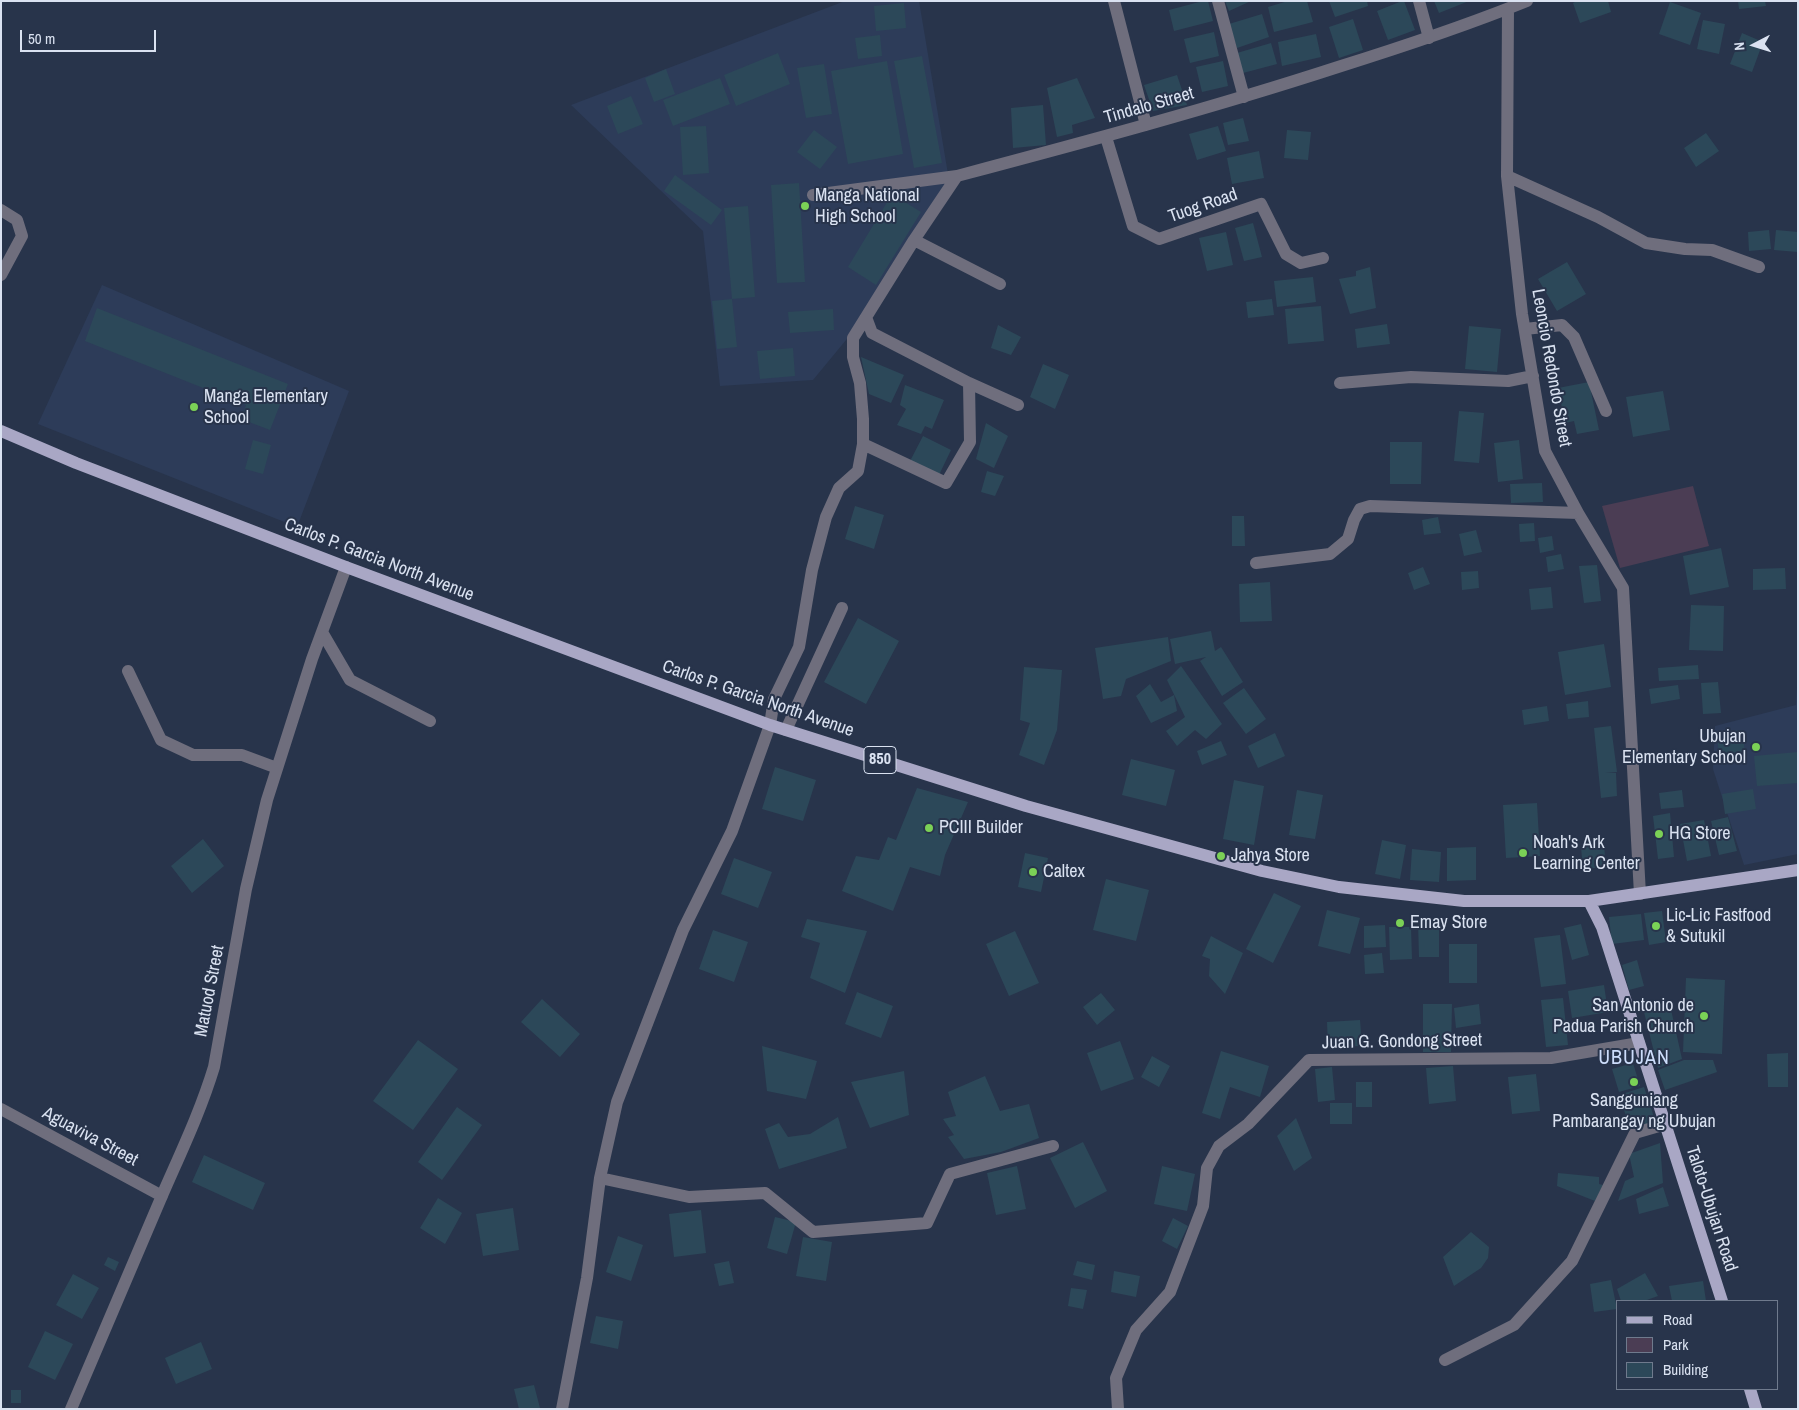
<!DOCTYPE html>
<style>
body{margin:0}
#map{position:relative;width:1799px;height:1410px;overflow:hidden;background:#28344b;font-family:"Archivo Narrow",sans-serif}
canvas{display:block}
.frame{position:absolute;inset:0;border:2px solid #dae2f1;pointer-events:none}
.legend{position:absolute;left:1616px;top:1300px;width:162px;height:90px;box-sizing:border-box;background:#28344b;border:1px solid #6f7a8d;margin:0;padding:6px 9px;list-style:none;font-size:15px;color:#dae2f1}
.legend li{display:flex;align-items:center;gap:10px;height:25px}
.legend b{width:25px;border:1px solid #6f7a8d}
.north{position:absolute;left:1729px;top:20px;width:50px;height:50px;-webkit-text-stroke:4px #28344b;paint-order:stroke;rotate:265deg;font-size:14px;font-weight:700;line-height:20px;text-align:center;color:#dae2f1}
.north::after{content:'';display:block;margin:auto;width:18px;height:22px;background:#dae2f1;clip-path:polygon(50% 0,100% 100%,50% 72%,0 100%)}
.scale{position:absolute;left:20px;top:30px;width:136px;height:22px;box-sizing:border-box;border:2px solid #dae2f1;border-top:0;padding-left:6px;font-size:15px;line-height:18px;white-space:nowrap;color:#dae2f1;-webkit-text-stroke:4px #28344b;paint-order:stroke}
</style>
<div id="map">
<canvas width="1799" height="1410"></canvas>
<div class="frame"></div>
<ul class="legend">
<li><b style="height:6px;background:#a9a7c5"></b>Road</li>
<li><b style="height:14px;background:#4b3d54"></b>Park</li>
<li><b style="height:14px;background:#2c4859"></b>Building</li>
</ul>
<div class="north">N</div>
<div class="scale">50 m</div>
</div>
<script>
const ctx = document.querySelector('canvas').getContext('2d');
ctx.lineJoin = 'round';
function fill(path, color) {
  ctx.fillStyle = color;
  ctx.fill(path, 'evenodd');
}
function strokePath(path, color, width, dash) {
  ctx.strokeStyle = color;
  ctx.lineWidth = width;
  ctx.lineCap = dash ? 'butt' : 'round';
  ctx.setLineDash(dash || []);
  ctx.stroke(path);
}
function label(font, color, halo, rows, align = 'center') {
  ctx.font = font + ' "Archivo Narrow",sans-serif';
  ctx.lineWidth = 4;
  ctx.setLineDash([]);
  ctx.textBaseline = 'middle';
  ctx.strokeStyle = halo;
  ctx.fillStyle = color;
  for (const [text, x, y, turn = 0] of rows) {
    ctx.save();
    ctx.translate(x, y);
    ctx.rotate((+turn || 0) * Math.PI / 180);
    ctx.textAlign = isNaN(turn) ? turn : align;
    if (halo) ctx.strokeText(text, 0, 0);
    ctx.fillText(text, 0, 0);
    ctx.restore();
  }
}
fill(new Path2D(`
 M845 1H919L949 180 851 334 813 380 720 386 703 231 571 105Z
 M102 285 349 391 297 527 38 424Z
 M1798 669V854L1744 865 1713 769 1715 726 1796 705Z`), '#2d3c59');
fill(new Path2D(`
 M1693 486 1709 546 1620 568 1602 506Z`), '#4b3d54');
fill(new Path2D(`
 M1203 1H1208L1213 21 1174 31 1169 10Z
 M1225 1H1251L1229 11Z
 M1288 1H1307L1313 22 1274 32 1268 7Z
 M1329 1H1367L1368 6 1335 17Z
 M1402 1H1404L1415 30 1388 40 1377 11Z
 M1434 1H1469L1439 13Z
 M1577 1H1608L1611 12 1580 23 1573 3Z
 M1738 1H1765L1766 6 1739 9Z
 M1670 2 1701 13 1690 45 1659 34Z
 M904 3 906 28 876 31 874 6Z
 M1262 14 1269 37 1237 48 1229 24Z
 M1353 19 1363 50 1339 58 1329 27Z
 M1703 20 1725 24 1719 54 1697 49Z
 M1214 32 1219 56 1190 63 1184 39Z
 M1742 33 1763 42 1752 72 1730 64Z
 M1316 34 1321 57 1282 66 1278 42Z
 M880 35 882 56 858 59 855 38Z
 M1271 43 1277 64 1243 73 1237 53Z
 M778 53 790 84 736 106 724 75Z
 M922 56 942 163 914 168 894 61Z
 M887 61 903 154 848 164 831 71Z
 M1223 61 1228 86 1202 92 1196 67Z
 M824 64 832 114 806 118 797 68Z
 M666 69 675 94 654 102 645 78Z
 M1177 75 1187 105 1153 111 1144 85Z
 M720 78 730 104 673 126 663 100Z
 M1077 78 1095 118 1072 125 1073 133 1057 137 1047 88Z
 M631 96 643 124 618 134 607 106Z
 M1043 105 1046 145 1013 148 1011 108Z
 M1243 118 1249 141 1228 145 1223 123Z
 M706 126 709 173 683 175 680 127Z
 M1218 126 1226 151 1197 160 1189 134Z
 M814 130 837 147 820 169 797 152Z
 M1287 130 1311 132 1308 160 1284 158Z
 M1706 133 1719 151 1696 167 1684 148Z
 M1259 151 1264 178 1232 184 1227 158Z
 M675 175 722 210 711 225 664 191Z
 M799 183 805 282 777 283 771 185Z
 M892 194 921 212 876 285 848 267Z
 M748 206 755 297 732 299 724 208Z
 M1253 223 1262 257 1244 261 1235 228Z
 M1769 230 1771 249 1749 251 1748 232Z
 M1776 230 1798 232V252L1774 250Z
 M1226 232 1233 265 1207 271 1199 238Z
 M1567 262 1586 294 1557 311 1538 279Z
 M1370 267 1376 308 1350 314 1339 279 1356 276V271Z
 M1313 277 1316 302 1277 307 1274 281Z
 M732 299 737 347 717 349 712 301Z
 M1272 299 1274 315 1248 318 1246 302Z
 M1321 306 1324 341 1288 344 1285 309Z
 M97 308 288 384 270 430 241 419 246 405 85 341Z
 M833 309 834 330 790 333 788 312Z
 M1387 324 1390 344 1357 348 1355 329Z
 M998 325 1021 337 1011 355 991 348Z
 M1469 326 1501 329 1497 372 1465 369Z
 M793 348 795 376 760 379 757 351Z
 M861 357 904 375 891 403 869 394Z
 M1043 364 1069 375 1055 409 1030 397Z
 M1589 382 1599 430 1577 434 1574 421 1565 423 1558 388Z
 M905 385 944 400 932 429 925 426 921 434 897 425 906 409 900 405Z
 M1663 391 1670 430 1633 437 1626 397Z
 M1459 411 1484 413 1479 463 1454 461Z
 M986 423 1008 436 994 468 976 459Z
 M923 436 951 450 939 475 909 463Z
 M253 440 271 445 263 474 245 469Z
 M1519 440 1523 479 1498 482 1494 443Z
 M1390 442H1422L1421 484H1390Z
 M987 471 1004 476 995 496 981 492Z
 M1542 483 1543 502 1511 503 1510 484Z
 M855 506 884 515 874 549 845 539Z
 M1232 516H1244L1245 546H1232Z
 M1438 517 1441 533 1424 535 1422 520Z
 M1534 523 1535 541 1520 542 1519 524Z
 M1476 530 1482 552 1464 556 1459 534Z
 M1552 536 1554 550 1540 553 1538 538Z
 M1721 548 1729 587 1690 595 1683 556Z
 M1561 554 1564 569 1548 572 1546 557Z
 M1597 565 1601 601 1584 603 1579 566Z
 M1423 567 1430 584 1414 590 1408 573Z
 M1785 568 1786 589 1753 590V569Z
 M1478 571 1479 588 1462 590 1461 572Z
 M1270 582 1272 621 1240 622 1239 584Z
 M1551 587 1553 608 1531 610 1529 589Z
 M1691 605 1724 606 1723 651 1689 650Z
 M858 618 899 641 866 704 824 682Z
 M1211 631 1215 651 1221 647 1243 682 1222 696 1200 661 1206 657 1175 664 1170 639Z
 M1168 637 1171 661 1126 679 1121 696 1103 699 1095 648Z
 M1604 644 1611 687 1565 695 1558 652Z
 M1698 665 1699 679 1659 681 1658 668Z
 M1181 666 1222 724 1206 739 1195 730 1177 746 1166 731 1185 717 1167 680Z
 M1024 667 1062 670 1057 730 1044 765 1019 755 1030 723 1020 720Z
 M1718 682 1721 713 1703 714 1701 683Z
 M1150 684 1161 702 1174 695 1177 711 1151 723 1136 696Z
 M1678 685 1680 699 1651 704 1649 689Z
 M1244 688 1266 719 1246 734 1223 703Z
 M1588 701 1589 717 1568 719 1566 704Z
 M1547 706 1549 721 1524 725 1522 710Z
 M1611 726 1617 772 1605 773H1616L1617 796 1601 798 1594 728Z
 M1743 730 1745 757 1719 759 1717 732Z
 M1275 733 1285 756 1258 768 1248 746Z
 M1221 741 1227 755 1202 765 1197 751Z
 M1798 752V783L1757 786 1754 756Z
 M1131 759 1175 770 1166 806 1122 795Z
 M775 767 816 780 803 821 762 809Z
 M1234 780 1264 786 1254 845 1223 839Z
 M917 788 968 802 945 855 940 876 910 867 893 911 842 891 856 856 879 860 888 837 896 840Z
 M1753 789 1756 809 1725 814 1722 794Z
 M1297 790 1323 795 1315 839 1289 835Z
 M1682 790 1684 807 1661 809 1659 793Z
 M1537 803 1540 856 1506 858 1503 805Z
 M1670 813 1674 857 1658 859 1653 816Z
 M1728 817 1737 851 1719 855 1711 821Z
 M1704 820 1711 856 1687 861 1680 824Z
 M203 839 224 866 192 893 171 866Z
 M1382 840 1406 845 1400 879 1375 874Z
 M1604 845 1606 867 1583 869 1581 847Z
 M1476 847V880L1447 881V848Z
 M1412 849 1441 852 1439 882 1410 880Z
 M1025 853 1048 858 1041 892 1018 887Z
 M734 858 772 872 758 908 721 894Z
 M1106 879 1149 890 1136 941 1093 930Z
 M1274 893 1301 906 1273 963 1246 949Z
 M1327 910 1360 918 1350 954 1318 946Z
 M1662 911 1666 942 1649 945 1644 913Z
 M1641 914 1644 940 1612 944 1609 917Z
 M807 919 867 931 845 993 810 978 820 943 801 937Z
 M1418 921H1439V957H1419Z
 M1581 924 1589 955 1572 960 1564 928Z
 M1385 925 1386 947 1364 948V926Z
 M1389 927H1411L1412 959 1390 960Z
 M713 930 748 942 734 982 699 969Z
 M1015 931 1039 983 1009 996 986 944Z
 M1560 935 1566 984 1541 987 1534 938Z
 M1211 936 1243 953 1225 994 1209 976 1210 959 1202 956Z
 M1449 944H1477V983H1449Z
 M1382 953 1384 973 1365 974 1364 955Z
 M1637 960 1644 986 1629 990 1622 965Z
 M1686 978 1725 980 1722 1054 1683 1052Z
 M1604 985 1608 1012 1572 1018 1568 991Z
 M857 992 893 1006 881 1038 845 1024Z
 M1101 993 1115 1010 1097 1025 1083 1007Z
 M1563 998 1568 1045 1546 1047 1541 1000Z
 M542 999 580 1034 560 1057 521 1022Z
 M1423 1004H1452L1451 1052H1423Z
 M1479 1004 1481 1024 1456 1028 1454 1008Z
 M1670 1005 1682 1059 1658 1068 1644 1012Z
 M1360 1020 1362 1046 1328 1047 1327 1022Z
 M418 1040 458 1069 413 1130 373 1101Z
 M1120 1041 1134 1079 1101 1091 1087 1053Z
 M762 1046 817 1061 806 1099 767 1091Z
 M1221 1051 1269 1066 1260 1097 1230 1087 1220 1119 1202 1113Z
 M1788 1053V1087H1768L1767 1054Z
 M1152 1056 1170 1066 1159 1087 1141 1077Z
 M1684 1060H1713L1717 1072 1665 1090 1658 1070Z
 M1633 1063 1640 1086 1619 1092 1612 1069Z
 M1453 1066 1456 1101 1429 1104 1426 1068Z
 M1332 1067 1335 1100 1318 1102 1315 1069Z
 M904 1071 909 1115 870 1128 851 1082Z
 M1536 1074 1540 1111 1512 1114 1508 1077Z
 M985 1076 1000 1111 1029 1104 1039 1138 1001 1152 964 1159 948 1137 954 1135 943 1119 956 1116 948 1092Z
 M1356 1082H1372V1107H1356Z
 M1644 1087 1656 1123 1631 1131 1619 1095Z
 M1330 1103H1352V1124H1330Z
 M457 1107 482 1125 442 1180 418 1162Z
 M838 1117 847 1148 779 1169 765 1129 779 1123 788 1137 810 1134Z
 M1296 1118 1312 1158 1294 1171 1277 1136Z
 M1083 1142 1107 1191 1075 1208 1050 1158Z
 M1660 1143 1663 1183 1618 1201 1625 1181 1634 1177 1629 1154Z
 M204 1155 265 1183 253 1210 192 1182Z
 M1017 1166 1026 1209 996 1215 987 1173Z
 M1162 1166 1195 1174 1187 1211 1154 1204Z
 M1558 1173 1599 1177V1184L1603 1185 1595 1201 1557 1186Z
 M1663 1187 1669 1206 1639 1214 1636 1199Z
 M438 1198 462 1213 445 1244 420 1228Z
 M513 1208 519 1250 483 1256 476 1214Z
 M701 1210 706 1253 674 1257 669 1214Z
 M775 1217 796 1222 787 1254 767 1248Z
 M1173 1218 1188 1226 1177 1249 1162 1241Z
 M1471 1232 1489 1247 1488 1258 1481 1268 1454 1286 1443 1257Z
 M618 1236 643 1245 631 1281 606 1272Z
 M803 1237 832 1242 826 1281 796 1276Z
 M108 1257 119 1262 115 1271 104 1265Z
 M729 1261 734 1283 719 1286 714 1264Z
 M1077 1261 1095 1265 1092 1280 1073 1275Z
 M1114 1271 1140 1276 1136 1297 1111 1292Z
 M1645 1273 1658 1296 1644 1301H1621L1617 1289Z
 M73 1274 99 1288 82 1319 56 1305Z
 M1611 1280 1617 1309 1594 1312 1590 1284Z
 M1703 1281 1706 1301H1672L1669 1286Z
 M1071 1288 1087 1290 1083 1309 1068 1306Z
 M596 1316 623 1321 618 1349 590 1343Z
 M45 1331 73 1344 55 1380 28 1367Z
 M201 1342 212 1369 176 1384 165 1358Z
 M534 1385 540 1408 519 1409 514 1389Z
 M11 1390H21V1403H11Z`), '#2c4859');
strokePath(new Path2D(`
 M1114 1 1146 125
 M1218 1 1244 97
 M1419 1 1429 38
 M1508 9 1507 176 1522 314 1545 451 1578 513 1623 588 1640 894
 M1106 137 1133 226 1159 239 1261 204 1286 254 1301 263 1323 258
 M1507 176 1598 217 1646 243 1685 249 1712 250 1759 267
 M813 195 957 176
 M1 210 17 220 22 236 1 275
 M914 240 1000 284
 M866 317 872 333 969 383 1018 405
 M1525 329 1562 325 1574 337 1606 411
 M1340 383 1411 377 1508 381 1533 376
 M863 444 946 483 970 442 969 383
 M1256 563 1330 554 1348 539 1354 520 1360 509 1370 506 1578 513
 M322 632 350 680 430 721
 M128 671 161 740 193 755H242L277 768
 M786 730 842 608
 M1 1109 162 1196
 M600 1178 689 1197 765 1193 813 1232 927 1223 950 1174 1053 1146
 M1445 1360 1514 1325 1572 1261 1635 1133 1666 1124
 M71 1409C101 1338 131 1268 161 1198 180 1154 200 1113 214 1067L246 889 267 800 312 659 346 567
 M562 1409 587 1278 600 1178 617 1102 683 930 732 831 770 725 774 699 799 647 812 570 826 517 839 488 858 471 863 444V419L860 383 853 357V338L914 240 957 176C1085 142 1212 108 1338 67 1402 47 1465 26 1527 1
 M1118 1409 1116 1378 1136 1330 1170 1292 1203 1206 1207 1168 1219 1146 1248 1124 1309 1060 1551 1058 1639 1043`), '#6f6e7d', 12);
strokePath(new Path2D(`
 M1 431 76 463 346 567 770 725 1026 806 1262 871 1339 887 1464 901H1589L1798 870
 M1589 901 1602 927 1722 1301
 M1750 1389 1756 1409`), '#a9a7c5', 12);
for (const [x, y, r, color] of [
 [805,206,5,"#7bd156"],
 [194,407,5,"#7bd156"],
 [1756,747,5,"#7bd156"],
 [929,828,5,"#7bd156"],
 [1659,834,5,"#7bd156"],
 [1523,853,5,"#7bd156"],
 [1221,856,5,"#7bd156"],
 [1033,872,5,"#7bd156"],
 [1400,923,5,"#7bd156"],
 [1656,926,5,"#7bd156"],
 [1704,1016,5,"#7bd156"],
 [1634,1082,5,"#7bd156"]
]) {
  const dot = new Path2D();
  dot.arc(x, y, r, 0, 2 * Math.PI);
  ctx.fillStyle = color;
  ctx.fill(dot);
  strokePath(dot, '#28344b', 2);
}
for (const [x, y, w] of [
 [880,760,32]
]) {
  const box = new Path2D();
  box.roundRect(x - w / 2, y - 13.5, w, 27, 4);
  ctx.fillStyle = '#28344b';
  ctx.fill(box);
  strokePath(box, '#dae2f1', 1);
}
label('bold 16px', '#dae2f1', null, [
 ["850",880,760]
]);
label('18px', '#dae2f1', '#28344b', [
 ["Tindalo Street",1149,106,-16],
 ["Tuog Road",1203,206,-19],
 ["Leoncio Redondo Street",1551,368,80],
 ["Carlos P. Garcia North Avenue",379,560,21],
 ["Carlos P. Garcia North Avenue",758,699,19],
 ["Matuod Street",210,991,-79],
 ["Juan G. Gondong Street",1402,1042,-1],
 ["Aguaviva Street",90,1137,28],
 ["Taloto-Ubujan Road",1711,1209,72]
]);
label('18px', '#dae2f1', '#28344b', [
 ["Manga National",815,196],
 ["High School",815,217],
 ["Manga Elementary",204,397],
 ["School",204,418],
 ["Ubujan",1746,737,"right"],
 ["Elementary School",1746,758,"right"],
 ["PCIII Builder",939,828],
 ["HG Store",1669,834],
 ["Noah's Ark",1533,843],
 ["Learning Center",1533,864],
 ["Jahya Store",1231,856],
 ["Caltex",1043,872],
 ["Lic-Lic Fastfood",1666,916],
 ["& Sutukil",1666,937],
 ["Emay Store",1410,923],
 ["San Antonio de",1694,1006,"right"],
 ["Padua Parish Church",1694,1027,"right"],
 ["Sangguniang",1634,1101,"center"],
 ["Pambarangay ng Ubujan",1634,1122,"center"]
], 'left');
ctx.letterSpacing = '1px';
label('20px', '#cdddfb', '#28344b', [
 ["UBUJAN",1634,1059]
]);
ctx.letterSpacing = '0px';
</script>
